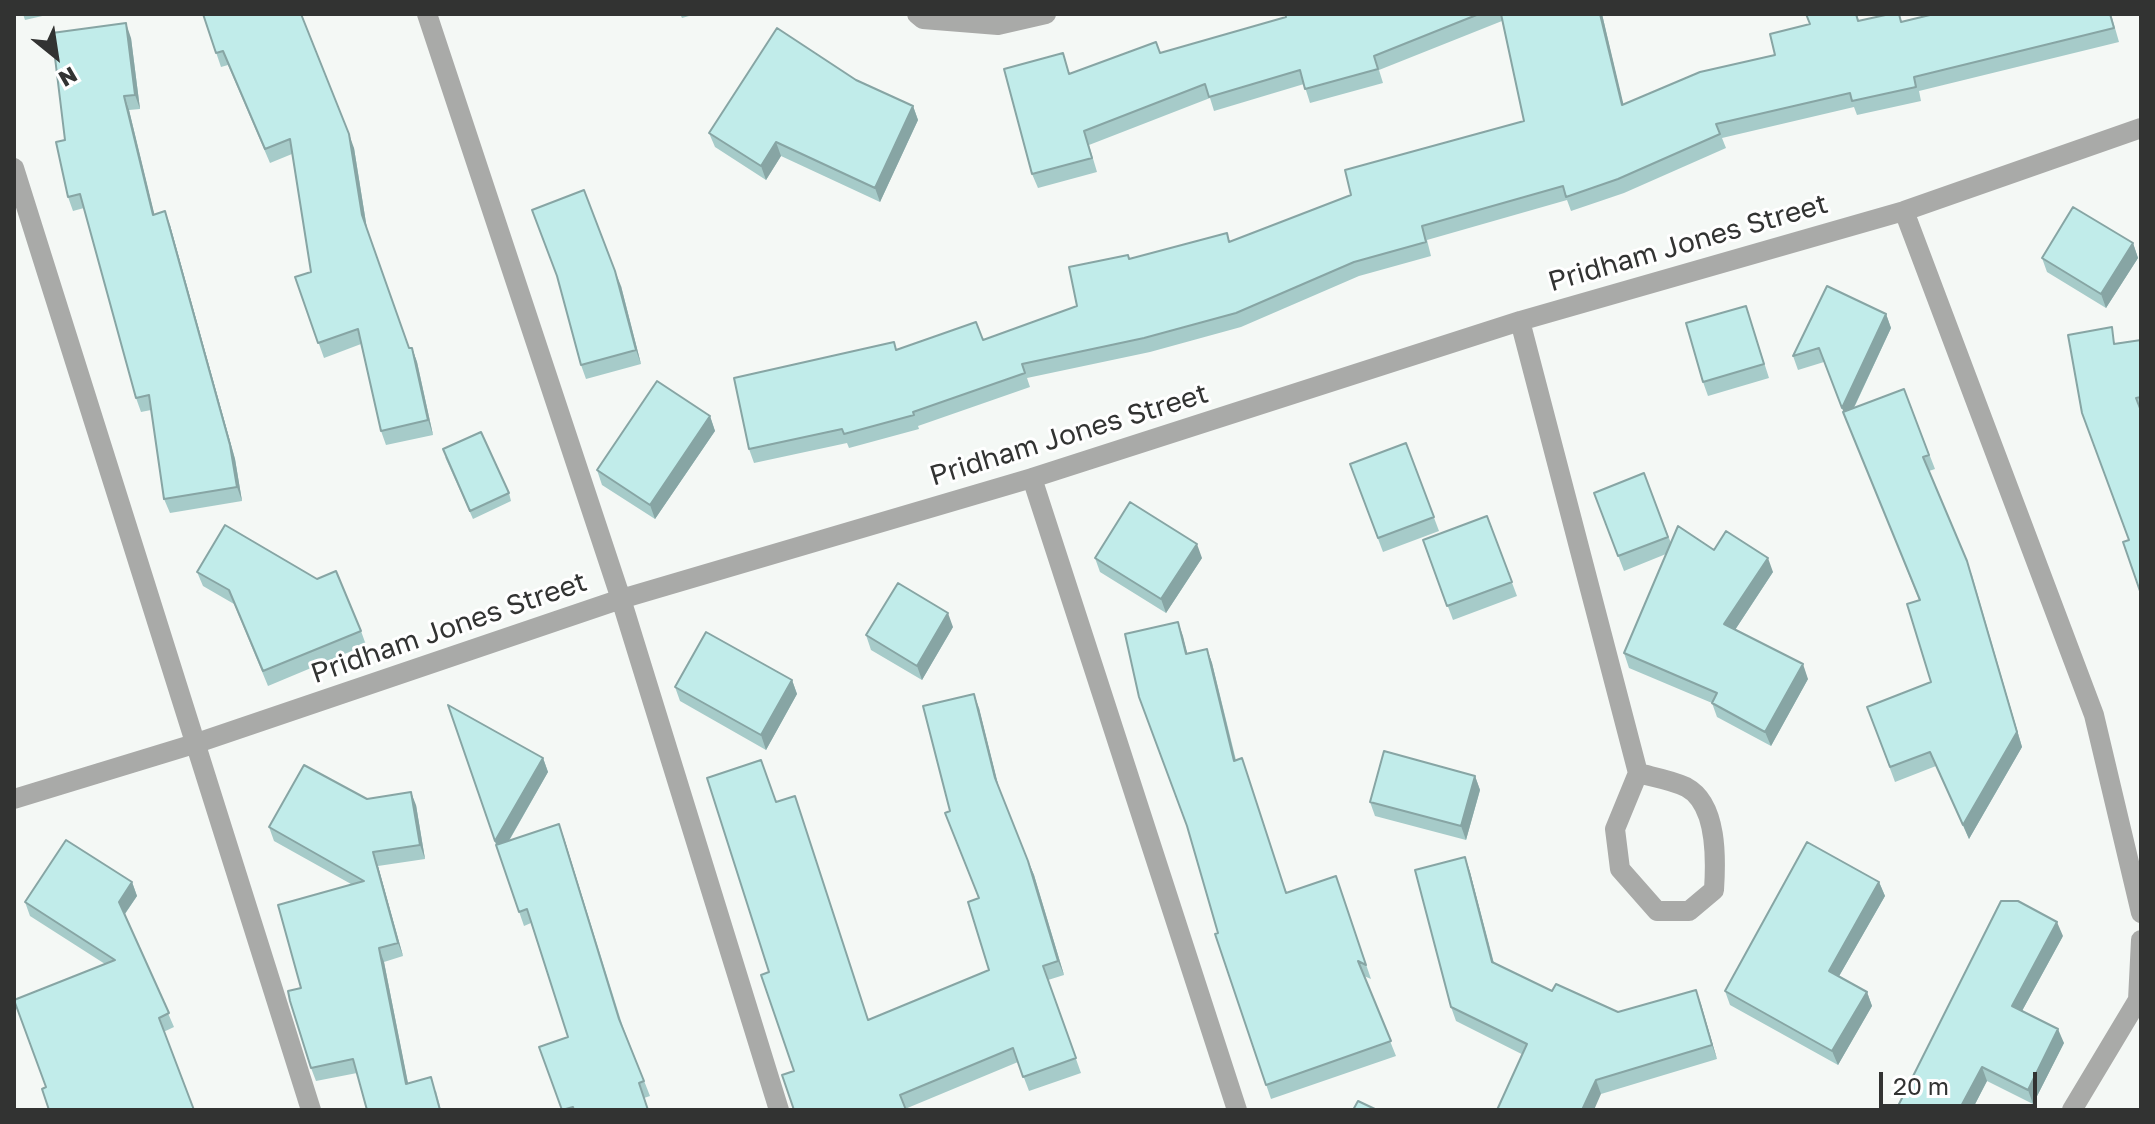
<!DOCTYPE html>
<style>
body{margin:0}
#map{position:relative;width:2155px;height:1124px;overflow:hidden;background:#f4f8f5;font-family:"Golos Text",sans-serif}
canvas{display:block}
.frame{position:absolute;inset:0;border:16px solid #323332;pointer-events:none}
.north{position:absolute;left:16px;top:16px;width:80px;height:80px;-webkit-text-stroke:6px #fff;paint-order:stroke;rotate:150deg;font-size:22px;font-weight:700;line-height:32px;text-align:center;color:#323332}
.north::after{content:'';display:block;margin:auto;width:28px;height:36px;background:#323332;clip-path:polygon(50% 0,100% 100%,50% 72%,0 100%)}
.scale{position:absolute;left:1879px;top:1072px;width:158px;height:36px;box-sizing:border-box;border:4px solid #323332;border-top:0;padding-left:10px;font-size:24px;line-height:28px;white-space:nowrap;color:#323332;-webkit-text-stroke:6px #fff;paint-order:stroke}
</style>
<div id="map">
<canvas width="2155" height="1124"></canvas>
<div class="frame"></div>
<div class="north">N</div>
<div class="scale">20 m</div>
</div>
<script>
const ctx = document.querySelector('canvas').getContext('2d');
ctx.lineJoin = 'round';
function strokePath(path, color, width, dash) {
  ctx.strokeStyle = color;
  ctx.lineWidth = width;
  ctx.lineCap = dash ? 'butt' : 'round';
  ctx.setLineDash(dash || []);
  ctx.stroke(path);
}
function fill(path, color) {
  ctx.fillStyle = color;
  ctx.fill(path, 'evenodd');
}
function label(font, color, halo, rows, align = 'center') {
  ctx.font = font + ' "Golos Text",sans-serif';
  ctx.lineWidth = 6;
  ctx.setLineDash([]);
  ctx.textBaseline = 'middle';
  ctx.strokeStyle = halo;
  ctx.fillStyle = color;
  for (const [text, x, y, turn = 0] of rows) {
    ctx.save();
    ctx.translate(x, y);
    ctx.rotate((+turn || 0) * Math.PI / 180);
    ctx.textAlign = isNaN(turn) ? turn : align;
    if (halo) ctx.strokeText(text, 0, 0);
    ctx.fillText(text, 0, 0);
    ctx.restore();
  }
}
strokePath(new Path2D(`
 M427 14 621 599 779 1110
 M917 14 923 19 998 25 1046 14
 M14 168 311 1110
 M1904 211 2094 715 2141 913
 M1520 321 1638 773 1615 829 1620 869 1657 911H1689L1714 890C1716 860 1718 804 1686 787 1672 780 1653 777 1638 773
 M1032 478 1237 1110
 M14 799 194 744 621 599 1032 478 1520 321 1904 211 2141 128
 M2072 1110 2138 1000 2141 940`), '#a9aaa8', 20);
fill(new Path2D(`
 M23 14H51L25 20Z
 M203 14 354 148 367 229 409 348H412L417 362 433 435 386 445 381 431 361 344 324 358 295 277 311 272 292 154 270 163 228 65 221 67Z
 M680 14H696L682 18Z
 M1285 14H1602L1623 105 1775 55 1810 24 1806 14H1857L1859 21 1902 22 1934 14H2111L2119 42 1919 91 1921 101 1857 115 1854 107 1722 138 1726 148 1624 193 1571 211 1567 200 1427 240 1431 256 1359 276 1241 327 1150 352 1027 378 1030 387 918 426 919 429 849 448 847 443 754 463 749 449 897 350 983 340 1077 306 1129 259 1230 242 1351 195 1524 121 1502 21 1379 70 1383 83 1310 103 1304 84 1214 111 1210 98 1089 145 1097 172 1038 188 1032 174 1160 53 1286 17Z
 M131 38 140 109 129 110 154 214 170 225 235 459 242 501 170 513 164 499 151 410 141 412 136 398 84 208 73 211 68 197 65 140Z
 M856 80 913 106 918 120 880 202 781 156 766 180 715 147 709 133Z
 M2133 243 2138 258 2106 308 2047 272 2042 258Z
 M621 286 641 364 586 379 581 365Z
 M1746 306 1769 378 1708 396 1703 382Z
 M1886 314 1891 328 1854 408 1904 389 1935 469 1929 471 1972 575 2022 747 1969 839 1936 766 1895 782 1867 707 1931 682 1919 600 1824 362 1798 370 1793 356Z
 M2141 340V594L2129 540 2117 343Z
 M710 416 715 431 655 519 602 485 597 470Z
 M1406 443 1439 531 1383 552 1350 464Z
 M445 457 509 493 511 501 473 519Z
 M1644 473 1671 543 1714 550 1773 572 1735 630 1808 679 1771 746 1717 717 1712 703 1629 668 1624 653 1666 554 1624 571 1594 493Z
 M1487 516 1517 596 1453 620 1423 540Z
 M1095 558H1202L1166 613 1100 572Z
 M197 572 361 631 366 645 268 686 234 604 203 586Z
 M1178 622 1187 653 1207 649 1212 663 1236 760 1287 893 1336 876 1371 979 1364 976 1396 1056 1271 1099 1215 934 1218 933 1188 828Z
 M953 627 922 680 871 650 866 635Z
 M792 680 797 694 766 750 680 701 675 687Z
 M448 705 543 758 548 772 509 841 564 838 623 1027 650 1096 644 1098 648 1110H562L568 1037 531 923 524 926Z
 M979 708 999 789 1034 875 1064 975 1048 980 1081 1073 1029 1091 1018 1062 905 1109 794 1071 769 972 776 802 868 1020 989 970 978 898 950 811Z
 M1475 776 1480 790 1466 840 1375 816 1370 802Z
 M416 805 425 859 378 866 403 956 384 962 408 1084 436 1091 441 1110H367L357 1073 316 1081 311 1068 301 988 351 884 274 841 269 827Z
 M1465 857 1470 872 1494 963 1552 991 1618 1012 1696 990 1717 1059 1601 1094 1456 1021 1451 1007Z
 M132 882 137 896 125 914 174 1027 46 1087 105 964 30 916 25 902Z
 M1879 882 1885 896 1839 976 1867 992 1872 1006 1838 1065 1730 1005 1725 991Z
 M2063 936 2022 1011 2064 1043 2033 1104 1987 1081 1972 1110H1896Z`), '#a6cbc9');
fill(new Path2D(`
 M1600 14H1602L1627 119 1622 105Z
 M126 23 131 38 140 109 135 95Z
 M124 96 129 110 158 229 153 215Z
 M913 106 918 120 880 202 875 188Z
 M349 134 354 148 367 229 362 215Z
 M776 142 781 156 766 180 761 166Z
 M165 211 170 225 235 459 242 501 237 487Z
 M2133 243 2138 258 2106 308 2101 294Z
 M615 271 621 286 641 364 636 350Z
 M1886 314 1891 328 1847 422 1842 408Z
 M412 348 417 362 433 435 428 420Z
 M710 416 715 431 655 519 650 505Z
 M1197 544 1202 558 1166 613 1161 599Z
 M1768 558 1773 572 1729 639 1724 624Z
 M1967 561 2022 747 1969 839 1963 825Z
 M948 613 953 627 922 680 917 666Z
 M1178 622 1183 636 1191 668 1186 654Z
 M1207 649 1212 663 1239 775 1234 761Z
 M1803 664 1808 679 1771 746 1765 732Z
 M792 680 797 694 766 750 761 735Z
 M974 694 979 708 1000 792 995 778Z
 M543 758 548 772 500 856 495 841Z
 M1475 776 1480 790 1466 840 1461 826Z
 M411 792 416 805 425 859 420 845Z
 M559 824 564 838 624 1033 619 1019Z
 M373 852 378 866 403 956 398 943Z
 M1465 857 1470 872 1497 976 1492 962Z
 M1028 861 1034 875 1064 975 1058 961Z
 M132 882 137 896 124 915 119 902Z
 M1879 882 1885 896 1834 985 1829 971Z
 M2057 922 2063 936 2017 1020 2012 1006Z
 M379 948 384 962 411 1098 406 1084Z
 M1696 990 1701 1004 1717 1059 1712 1045Z
 M1867 992 1872 1006 1838 1065 1832 1051Z
 M2058 1029 2064 1043 2033 1104 2028 1090Z
 M1982 1067 1987 1081 1972 1110H1959Z
 M1596 1080 1601 1094 1594 1110H1582Z`), '#87a5a4');
const building = new Path2D(`
 M203 14H301L349 134 362 215 409 348H412L428 420 381 431 358 329 318 343 295 277 311 272 290 139 265 149 223 51 216 53Z
 M1285 14H1479L1374 56 1378 69 1305 89 1300 70 1209 97 1205 84 1084 131 1092 158 1032 174 1004 69 1063 53 1069 74 1156 42 1160 53 1286 17Z
 M1501 14H1600L1622 105 1700 72 1775 55 1770 34 1810 24 1806 14H1856L1858 21 1890 14H1899L1901 22 1934 14H2110L2114 28 1914 77 1916 87 1852 101 1850 93 1716 124 1720 134 1618 179 1566 197 1563 186 1422 226 1426 242 1354 262 1236 313 1144 338 1022 364 1025 373 913 412 914 415 844 434 842 429 749 449 734 378 894 342 896 350 976 322 983 340 1077 306 1069 267 1128 255 1129 259 1227 233 1229 242 1351 195 1345 170 1524 121Z
 M126 23 135 95 124 96 153 215 165 211 230 445 237 487 164 499 149 395 136 398 80 194 68 197 56 142 65 140 52 33Z
 M777 28 856 80 913 106 875 188 776 142 761 166 709 133Z
 M584 190 615 271 636 350 581 365 557 276 532 210Z
 M2073 207 2133 243 2101 294 2042 258Z
 M1827 286 1886 314 1842 408 1819 348 1793 356Z
 M1746 306 1764 364 1703 382 1686 323Z
 M2112 327 2114 344 2141 340V397L2136 398 2141 411V594L2123 542 2129 540 2082 413 2068 335Z
 M657 381 710 416 650 505 597 470Z
 M1904 389 1929 455 1923 457 1967 561 2017 732 1963 825 1930 752 1890 767 1867 707 1931 682 1907 604 1920 600 1843 412Z
 M481 432 509 493 470 511 443 449Z
 M1406 443 1434 517 1378 538 1350 464Z
 M1644 473 1668 537 1618 556 1594 493Z
 M1130 502 1197 544 1161 599 1095 558Z
 M1487 516 1512 582 1447 606 1423 540Z
 M225 525 317 579 336 571 361 631 263 671 229 590 197 572Z
 M1678 526 1714 550 1726 531 1768 558 1724 624 1803 664 1765 732 1712 703 1717 693 1624 653Z
 M898 583 948 613 917 666 866 635Z
 M1178 622 1186 654 1207 649 1234 761 1242 758 1286 893 1336 876 1366 965 1358 961 1391 1041 1266 1085 1215 934 1218 933 1187 826 1139 697 1125 634Z
 M706 632 792 680 761 735 675 687Z
 M974 694 995 778 1028 861 1058 961 1043 966 1076 1058 1023 1077 1013 1048 900 1095 906 1110H794L782 1075 794 1071 761 975 769 972 707 778 761 760 776 802 795 796 868 1020 989 970 968 902 979 898 945 813 950 811 923 706Z
 M448 705 543 758 495 841Z
 M1384 751 1475 776 1461 826 1370 802Z
 M304 765 367 799 411 792 420 845 373 852 398 943 379 948 406 1084 431 1077 440 1110H367L353 1059 311 1068 290 1001 288 991 301 988 278 905 364 881 269 827Z
 M559 824 619 1019 644 1081 639 1083 648 1110H574L573 1107 562 1110 539 1047 568 1037 527 909 519 912 496 845Z
 M66 840 132 882 119 902 169 1013 159 1018 194 1110H49L42 1089 46 1087 14 1000 115 960 25 902Z
 M1807 842 1879 882 1829 971 1867 992 1832 1051 1725 991Z
 M1465 857 1492 962 1552 991 1556 984 1618 1012 1696 990 1712 1045 1596 1080 1582 1110H1497L1527 1044 1451 1007 1415 870Z
 M2001 901H2018L2057 922 2012 1006 2058 1029 2028 1090 1982 1067 1959 1110H1896Z
 M1358 1101 1377 1110H1353Z`);
fill(building, '#c1ecea');
strokePath(building, '#87a5a4', 2);
label('28px', '#323332', '#fff', [
 ["Pridham Jones Street",1688,243,-16],
 ["Pridham Jones Street",1069,435,-17],
 ["Pridham Jones Street",449,628,-19]
]);
</script>
